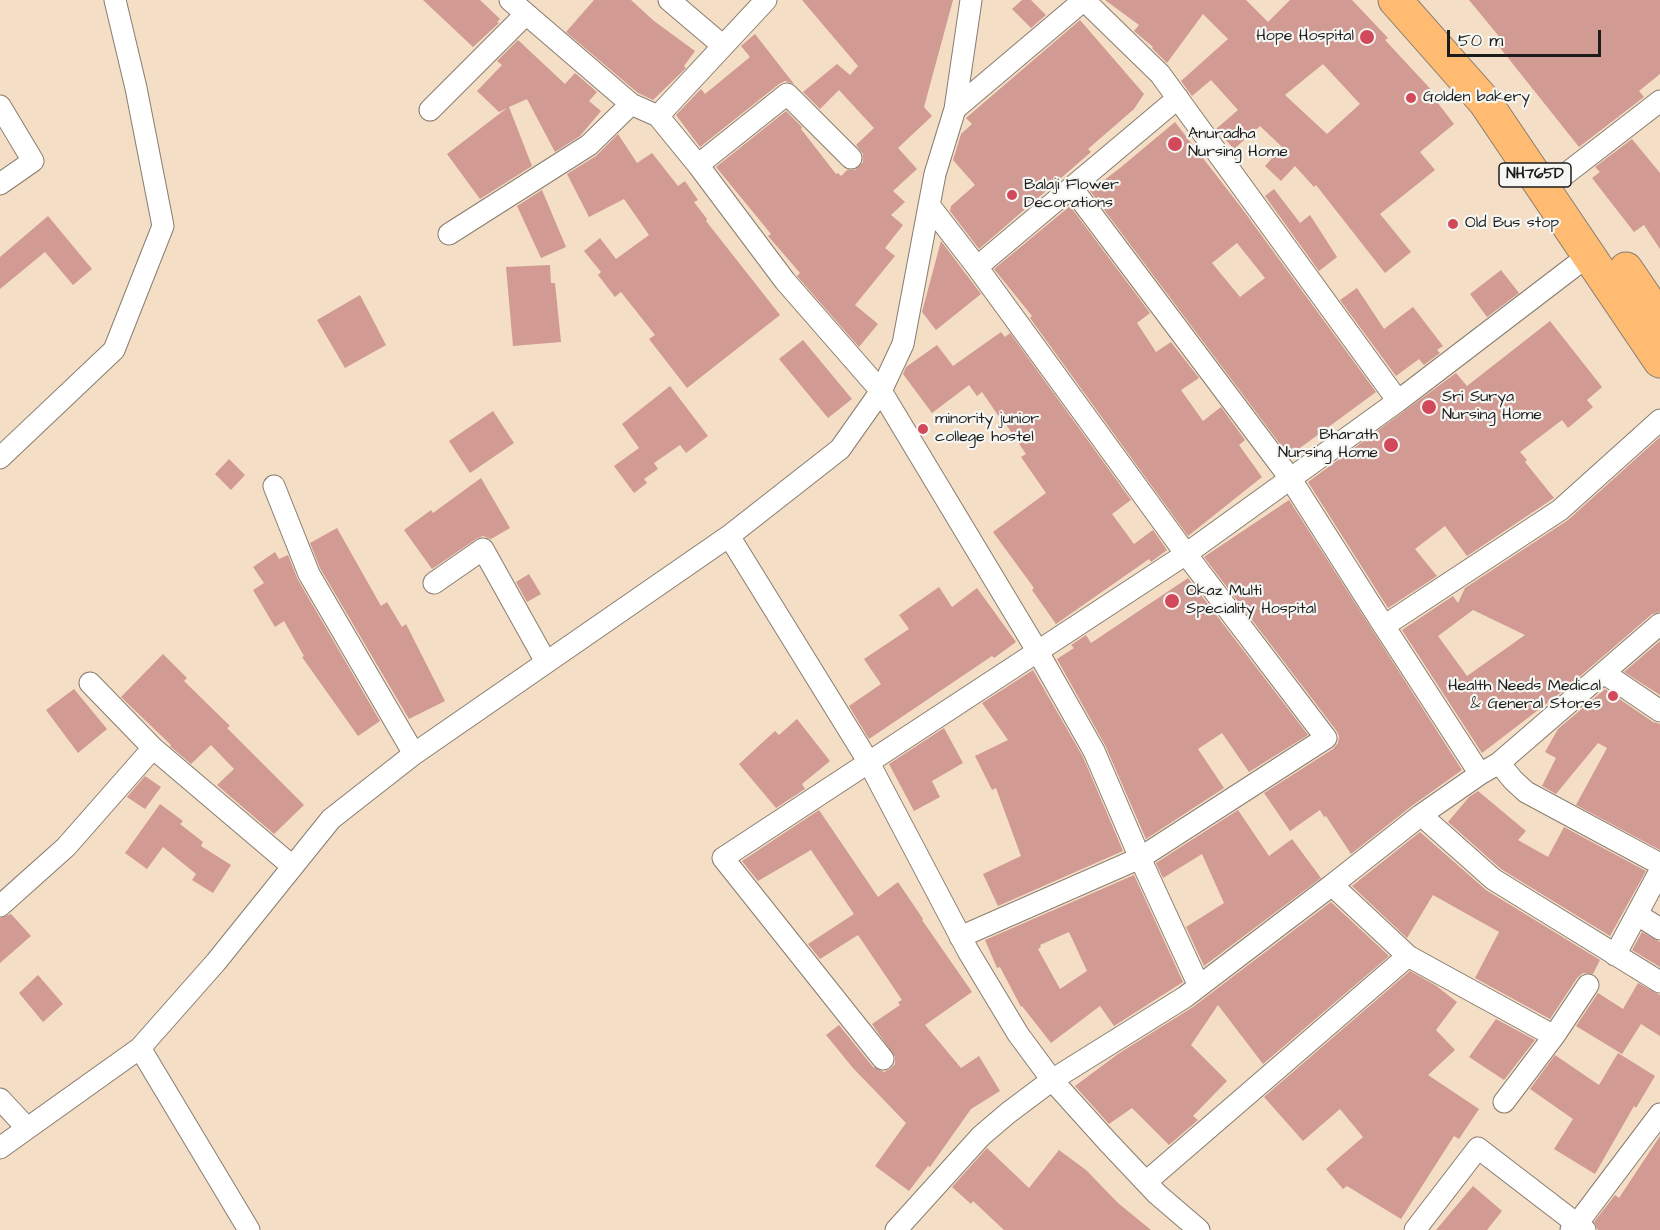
<!DOCTYPE html>
<style>
body{margin:0}
#map{position:relative;width:1660px;height:1230px;overflow:hidden;background:#f4dec5;font-family:"Architects Daughter",sans-serif}
canvas{display:block}
.scale{position:absolute;left:1447px;top:30px;width:154px;height:27px;box-sizing:border-box;border:3px solid #1c1c1c;border-top:0;padding-left:8px;font-size:18px;line-height:21px;white-space:nowrap;color:#1c1c1c;-webkit-text-stroke:4px #f6f6f2;paint-order:stroke}
</style>
<div id="map">
<canvas width="1660" height="1230"></canvas>
<div class="scale">50 m</div>
</div>
<script>
const ctx = document.querySelector('canvas').getContext('2d');
ctx.lineJoin = 'round';
function fill(path, color) {
  ctx.fillStyle = color;
  ctx.fill(path, 'evenodd');
}
function strokePath(path, color, width, dash) {
  ctx.strokeStyle = color;
  ctx.lineWidth = width;
  ctx.lineCap = dash ? 'butt' : 'round';
  ctx.setLineDash(dash || []);
  ctx.stroke(path);
}
function label(font, color, halo, rows, align = 'center') {
  ctx.font = font + ' "Architects Daughter",sans-serif';
  ctx.lineWidth = 4.5;
  ctx.setLineDash([]);
  ctx.textBaseline = 'middle';
  ctx.strokeStyle = halo;
  ctx.fillStyle = color;
  for (const [text, x, y, turn = 0] of rows) {
    ctx.save();
    ctx.translate(x, y);
    ctx.rotate((+turn || 0) * Math.PI / 180);
    ctx.textAlign = isNaN(turn) ? turn : align;
    if (halo) ctx.strokeText(text, 0, 0);
    ctx.fillText(text, 0, 0);
    ctx.restore();
  }
}
fill(new Path2D(`
 M423 0H480L500 19 497 22 499 23 473 47Z
 M594 0H631L654 21 695 51 684 66 686 68 653 100 638 93 566 32Z
 M802 0H953L924 107 932 116 898 148 917 169 893 191 905 202 891 215 903 225 885 248 895 256 855 305 878 324 859 347 797 276 800 273 768 236 771 234 716 167 786 111 802 127 801 129 836 174 838 173 841 176 847 170H855L863 162V154L856 145 874 128 839 90 820 109 803 92 837 64 850 75 858 66Z
 M1022 0H1031L1046 15 1031 28 1012 9Z
 M1105 0H1246L1268 22 1290 0H1352L1388 38 1385 40 1437 96 1434 98 1454 124 1420 152 1435 170 1380 214 1411 252 1385 273 1316 185 1314 187 1295 166 1281 181 1265 166 1282 147 1260 126 1234 149 1216 129 1238 110 1211 80 1192 96 1181 81 1228 39 1203 14 1167 63 1152 48 1153 47 1134 31 1139 25ZM1323 64 1360 104 1327 134 1285 95Z
 M1469 0H1660V74L1639 91 1644 97 1579 147 1497 44 1502 40Z
 M1080 20 1144 94 1134 109 1088 149 1091 152 979 249 950 211 951 206 975 185 953 160 961 134 972 124 966 118Z
 M755 34 794 84 785 81 779 84 700 147 676 115 701 89 705 94 750 57 741 46Z
 M518 40 565 84 575 73 597 92 589 101 601 111 580 136 555 152 527 99 509 107 532 166 480 199 447 154 507 108 499 112 477 91 502 65 497 61Z
 M1175 122 1240 206 1376 392 1289 456 1090 191 1120 168ZM1237 243 1265 278 1240 297 1212 263Z
 M618 134 637 163 652 153 678 186 685 181 698 200 694 202 707 219 706 221 780 315 687 388 649 339 655 335 621 292 615 297 598 275 601 272 584 251 600 238 616 259 649 235 624 199 589 217 567 174 596 156Z
 M1632 139 1660 173V249L1644 225 1634 232 1592 178 1600 172 1595 167Z
 M1274 189 1300 223 1310 215 1337 257 1319 271 1265 196Z
 M542 190 566 247 541 258 517 206Z
 M1070 206 1150 313 1137 323 1156 352 1171 342 1199 378 1181 390 1203 421 1221 407 1245 440 1239 445 1262 477 1188 536 1030 318 1032 316 994 269Z
 M48 216 92 269 73 285 45 252 0 289V257Z
 M941 241 981 294 936 330 922 312Z
 M550 265 551 283H555L561 342 513 346 506 267Z
 M1501 270 1519 293 1487 317 1470 294Z
 M1357 288 1384 329 1413 307 1443 346 1437 350 1440 353 1424 365 1419 359 1396 376 1340 300Z
 M360 295 386 345 345 368 317 320Z
 M1550 321 1602 387 1587 400 1593 407 1568 428 1562 420 1520 452 1527 460 1525 462 1554 498 1467 556 1445 526 1415 549 1437 576 1388 608 1308 482 1456 373 1467 386Z
 M1001 332 1005 337 1010 333 1131 500 1112 514 1134 544 1153 530 1167 550 1151 562 1149 559 1056 624 1032 590 1034 588 993 532 1046 493 1021 457 1026 454 1003 420 1002 421 982 392 977 396 969 385 932 413 903 374 906 367 937 345 953 366Z
 M803 340 852 399 828 418 779 359Z
 M670 386 708 436 686 453 680 445 654 463 658 469 644 479 647 483 634 493 614 466 639 448 622 424Z
 M493 411 514 443 470 473 449 441Z
 M1660 437V612L1652 614 1563 691 1482 753 1402 630 1453 596 1458 603 1465 588 1568 520ZM1473 610 1525 635 1467 676 1438 636Z
 M229 459 245 475 231 490 215 474Z
 M481 478 510 528 491 539 483 536 476 539 432 569 404 530 431 510 433 513Z
 M1289 500 1462 770 1413 805 1351 854 1326 816 1324 817 1320 810 1290 831 1264 793 1333 749 1338 743 1339 736 1336 730 1204 557Z
 M337 528 381 606 387 602 402 627 406 624 445 701 409 719 320 568 310 543Z
 M275 552 279 559 288 555 298 580 380 721 358 736 302 657 304 656 284 621 275 627 253 590 264 583 253 567Z
 M529 574 541 594 527 602 516 582Z
 M1188 578 1308 735 1249 772 1222 733 1198 749 1224 788 1146 839 1105 745 1057 659 1074 648 1071 645 1086 635 1091 643Z
 M939 587 952 607 977 588 1016 642 994 658 992 656 869 739 849 706 881 684 864 659 909 629 899 615Z
 M1660 641V695L1624 672Z
 M163 654 187 678 184 681 230 726 227 728 304 805 274 834 217 785 234 769 211 745 191 764 170 746 171 745 121 697Z
 M1033 670 1083 757 1123 851 998 906 983 874 1021 856 996 788 992 790 975 756 1008 740 982 703Z
 M74 689 107 729 78 753 46 710Z
 M1605 689 1653 722 1660 724V850L1576 805 1607 748 1598 743 1556 794 1542 786 1556 758 1545 752 1558 729Z
 M797 719 830 761 802 784 805 789 776 808 739 764 775 731 779 735Z
 M944 728 963 763 932 781 940 797 914 811 889 764Z
 M145 776 161 787 145 809 127 797Z
 M1478 791 1526 831 1518 840 1548 857 1564 827 1646 871 1610 936 1501 869 1448 822 1469 797Z
 M160 804 183 821 180 824 203 842 201 846 231 865 213 893 192 880 196 874 163 847 147 869 125 853Z
 M819 810 878 897 898 882 923 919 922 920 972 992 925 1025 961 1068 979 1056 1000 1091 971 1109 930 1167 928 1166 909 1191 875 1166 906 1123 853 1068 826 1035 839 1025 873 1067 884 1072 890 1069 895 1064V1057L872 1024 900 1005 898 1002 902 1000 858 935 820 959 808 944 854 914 811 850 758 881 742 861Z
 M1238 810 1269 856 1292 839 1321 878 1204 966 1186 927 1224 903 1202 854 1163 878 1156 863Z
 M1420 832 1486 890 1600 960 1593 974 1583 973 1577 978 1550 1019 1475 978 1499 932 1433 895 1407 938 1352 886Z
 M1134 875 1183 982 1114 1026 1100 1006 1051 1043 1022 1006 1021 1007 1000 967 997 968 985 940ZM1069 932 1087 971 1060 989 1038 949 1041 947 1040 945Z
 M1331 902 1389 956 1263 1064 1218 1005 1191 1045 1227 1081 1193 1116 1198 1120 1169 1145 1132 1108 1109 1124 1075 1086 1118 1054 1193 1007Z
 M11 914 31 936 0 963V918Z
 M1642 932 1660 942V967L1632 950Z
 M1410 971 1435 985 1457 1002 1436 1030 1455 1050 1428 1075 1479 1109 1459 1139 1454 1136 1401 1219 1347 1186 1343 1189 1326 1169 1363 1137 1340 1109 1303 1141 1264 1097Z
 M38 975 63 1004 43 1022 19 993Z
 M1638 983 1660 995V1036L1641 1024 1622 1054 1576 1026 1598 993 1623 1009Z
 M1496 1019 1535 1040 1504 1080 1469 1057Z
 M1618 1053 1655 1076 1636 1108 1634 1106 1595 1174 1554 1149 1573 1119 1530 1089 1555 1055 1599 1085Z
 M1660 1136V1230H1598L1594 1222 1615 1195 1619 1198Z
 M987 1148 1029 1188 1059 1150 1086 1170 1118 1203 1151 1230H1004L973 1201 971 1204 952 1187Z
 M1473 1186 1502 1211 1487 1230H1436Z`), '#d19a93');
const street = new Path2D(`
 M510 0 631 104 658 116 698 165 785 281 881 391 1038 652 1094 751 1140 858 1199 986
 M669 0 722 45
 M971 0 955 109 935 174 903 344 881 391 840 449 729 536 868 761 968 951 1018 1034 1052 1080 1107 1141 1157 1194 1199 1230
 M0 106 33 161 0 184
 M955 109 1084 0
 M430 110 526 14
 M658 116 766 0
 M698 165 787 94 851 158
 M1563 176 1660 101
 M1072 188 1290 478 1384 626
 M929 205 977 267 1186 554 1326 738 1140 858 960 937
 M449 234 589 145 631 104
 M977 267 1178 98
 M1398 401 1589 255
 M0 458 114 350 163 226 136 88 115 0
 M274 486 309 574 414 754
 M434 583 483 549 546 662
 M1604 673 1660 711
 M90 683 153 748 292 866
 M1499 763 1660 624
 M1480 774 1499 763 1513 780 1526 792 1660 864
 M1421 815 1493 879 1660 982
 M0 906 66 847 153 748
 M1638 915 1660 929
 M1615 955 1660 871
 M1408 956 1554 1036 1588 985
 M140 1048 249 1230
 M883 1059 723 858 1186 554 1398 401 1160 74 1084 0
 M0 1099 27 1128
 M1504 1102 1554 1036
 M0 1148 140 1048 216 962 331 819 414 754 729 536
 M1146 1182 1408 956 1332 885 1421 815 1480 774 1384 626 1560 510 1660 420
 M896 1230 981 1136 1008 1113 1052 1080 1185 997 1332 885
 M1415 1230 1478 1148 1577 1224 1571 1230
 M1585 1230 1577 1224 1660 1114`);
const highway = new Path2D(`
 M1395 0 1485 102 1660 361
 M1626 269 1660 319`);
strokePath(street, '#887d70', 23);
strokePath(highway, '#887d70', 35);
strokePath(street, '#fff', 21);
strokePath(highway, '#ffbb71', 33);
for (const [x, y, r, color] of [
 [1367,37,8,"#d1495b"],
 [1411,98,6,"#d1495b"],
 [1175,144,8,"#d1495b"],
 [1012,195,6,"#d1495b"],
 [1453,224,6,"#d1495b"],
 [1429,407,8,"#d1495b"],
 [923,429,6,"#d1495b"],
 [1391,445,8,"#d1495b"],
 [1172,601,8,"#d1495b"],
 [1613,696,6,"#d1495b"]
]) {
  const dot = new Path2D();
  dot.arc(x, y, r, 0, 2 * Math.PI);
  ctx.fillStyle = color;
  ctx.fill(dot);
  strokePath(dot, '#f6f6f2', 2);
}
for (const [x, y, w] of [
 [1535,175,72]
]) {
  const box = new Path2D();
  box.roundRect(x - w / 2, y - 12, w, 24, 4.5);
  ctx.fillStyle = '#f6f6f2';
  ctx.fill(box);
  strokePath(box, '#1c1c1c', 1.5);
}
label('bold 15px', '#1c1c1c', null, [
 ["NH765D",1535,175]
]);
label('16px', '#1c1c1c', '#f6f6f2', [
 ["Hope Hospital",1354,37,"right"],
 ["Golden bakery",1423,98],
 ["Anuradha",1188,135],
 ["Nursing Home",1188,153],
 ["Balaji Flower",1024,186],
 ["Decorations",1024,204],
 ["Old Bus stop",1465,224],
 ["Sri Surya",1442,398],
 ["Nursing Home",1442,416],
 ["minority junior",935,420],
 ["college hostel",935,438],
 ["Bharath",1378,436,"right"],
 ["Nursing Home",1378,454,"right"],
 ["Okaz Multi",1186,592],
 ["Speciality Hospital",1186,610],
 ["Health Needs Medical",1601,687,"right"],
 ["& General Stores",1601,705,"right"]
], 'left');
</script>
